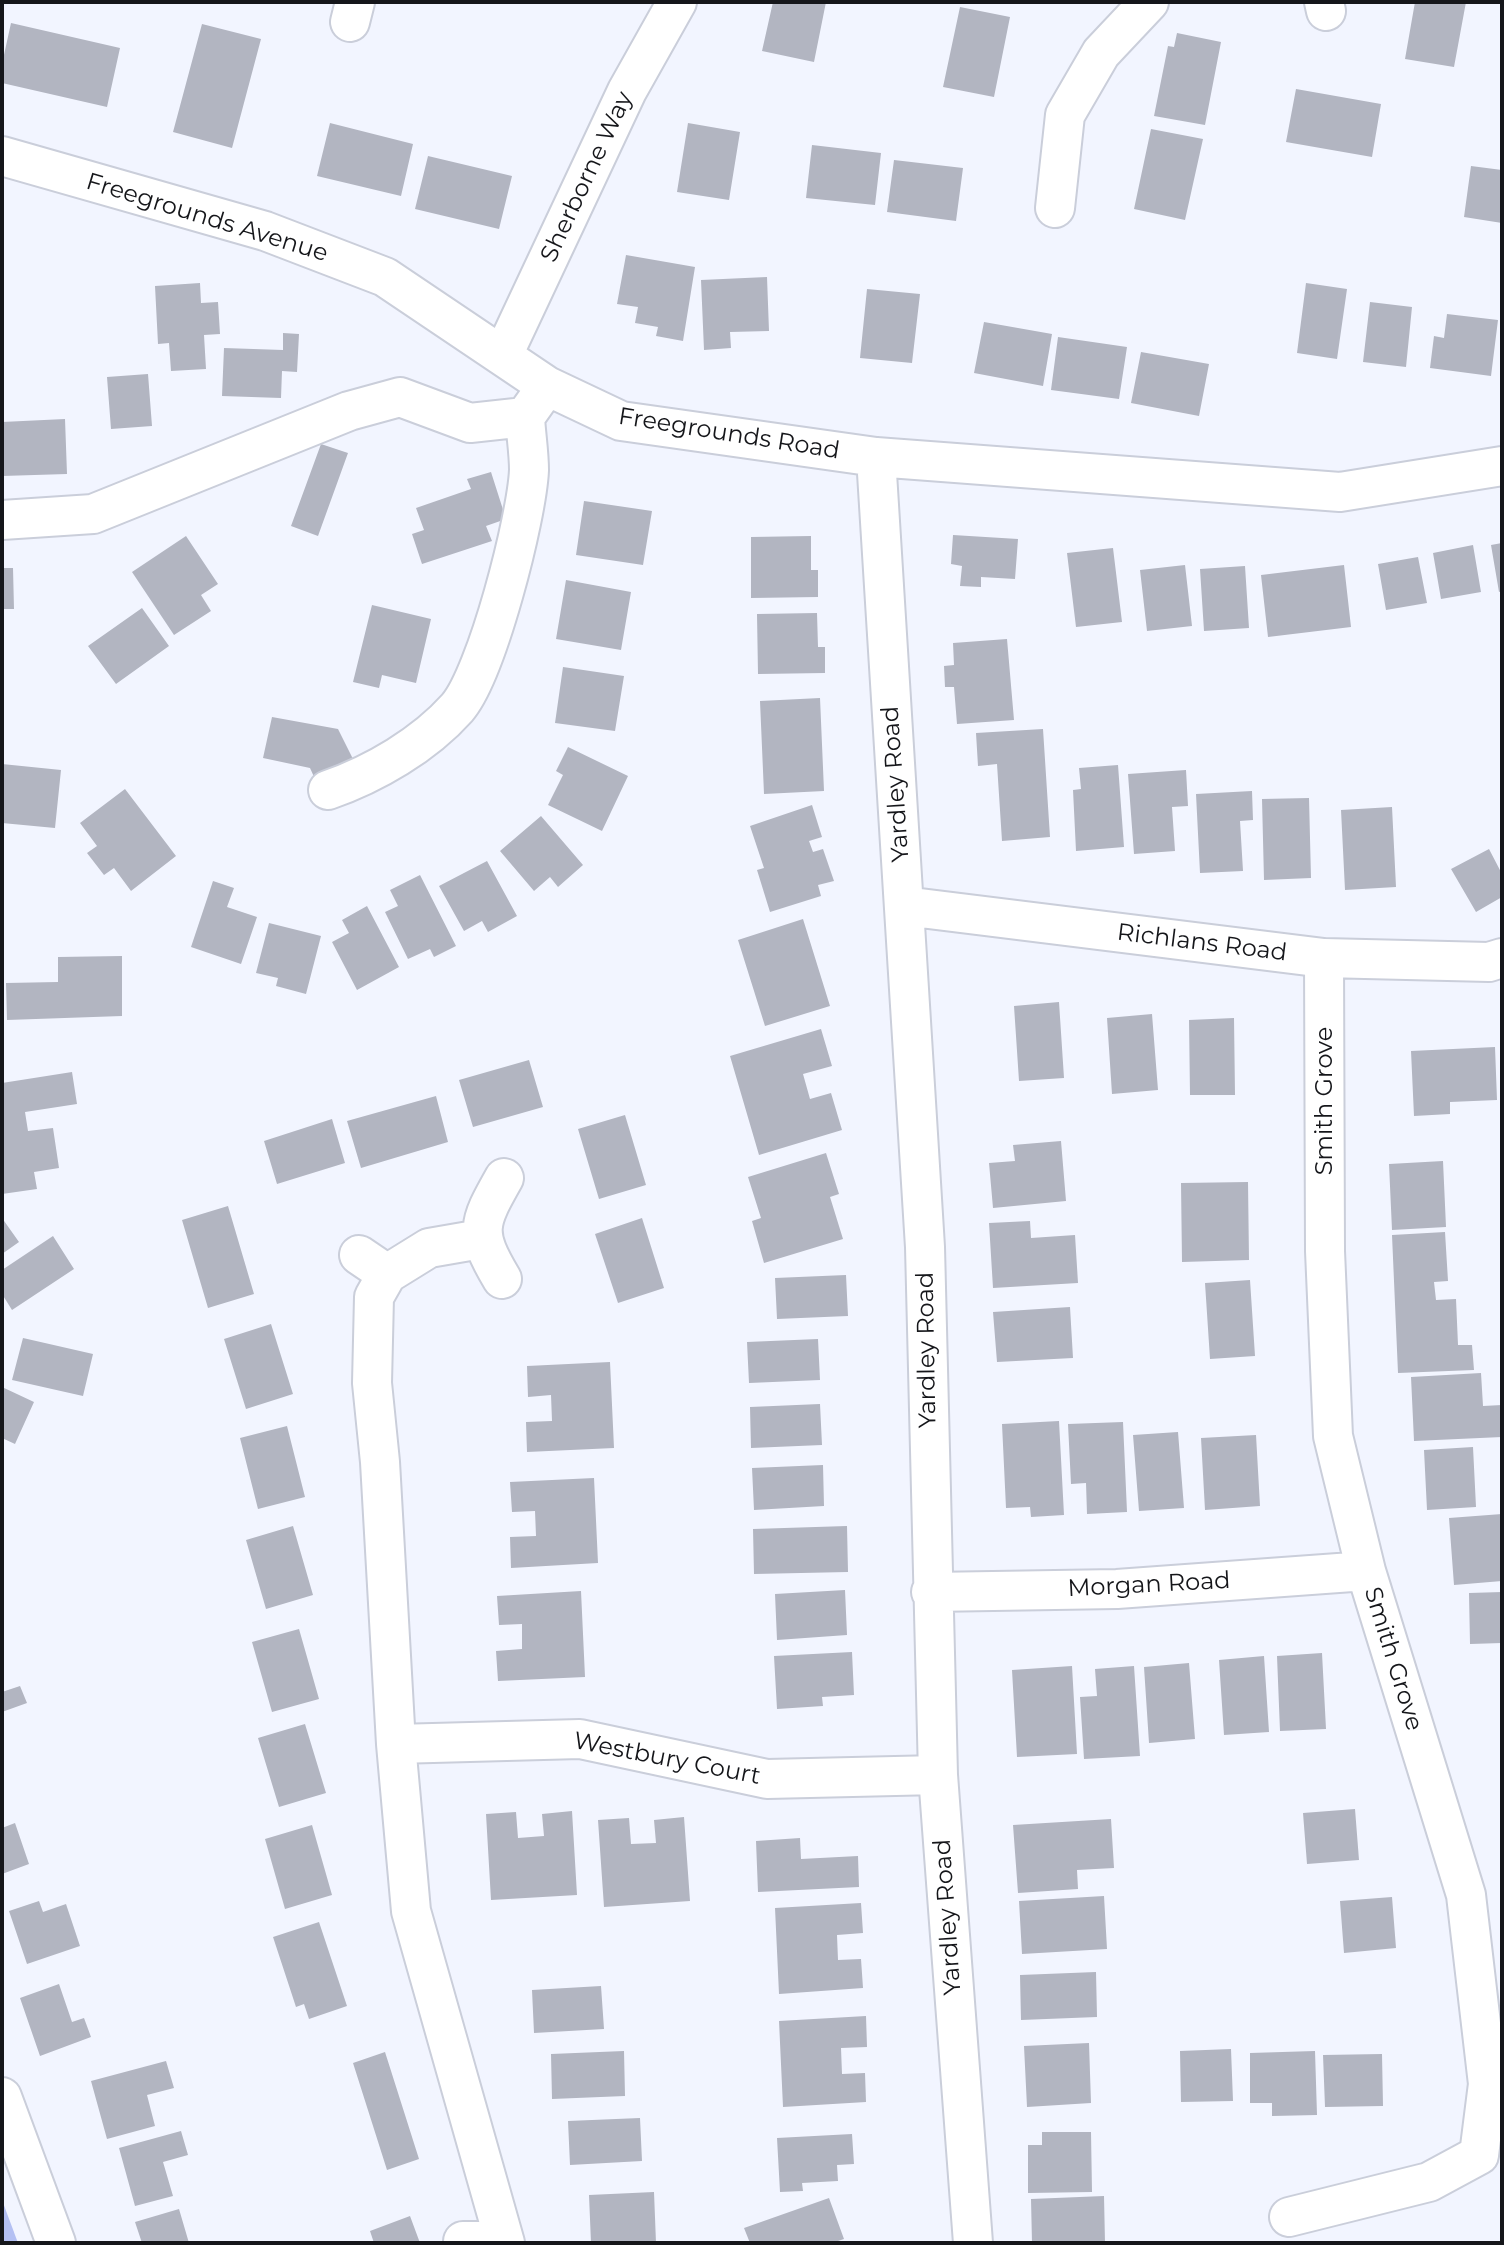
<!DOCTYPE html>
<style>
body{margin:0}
#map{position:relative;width:1504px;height:2245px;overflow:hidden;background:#f2f5ff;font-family:Montserrat,sans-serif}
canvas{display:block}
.frame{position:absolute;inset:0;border:4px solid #15161a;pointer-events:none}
</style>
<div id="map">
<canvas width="1504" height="2245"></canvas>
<div class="frame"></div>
</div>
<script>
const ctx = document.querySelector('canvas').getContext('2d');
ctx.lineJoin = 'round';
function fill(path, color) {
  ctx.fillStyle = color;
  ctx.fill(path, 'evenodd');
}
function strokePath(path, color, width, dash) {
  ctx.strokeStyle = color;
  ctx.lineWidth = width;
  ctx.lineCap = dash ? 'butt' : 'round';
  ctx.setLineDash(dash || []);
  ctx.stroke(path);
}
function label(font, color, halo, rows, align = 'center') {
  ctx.font = font + ' Montserrat,sans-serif';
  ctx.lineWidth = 6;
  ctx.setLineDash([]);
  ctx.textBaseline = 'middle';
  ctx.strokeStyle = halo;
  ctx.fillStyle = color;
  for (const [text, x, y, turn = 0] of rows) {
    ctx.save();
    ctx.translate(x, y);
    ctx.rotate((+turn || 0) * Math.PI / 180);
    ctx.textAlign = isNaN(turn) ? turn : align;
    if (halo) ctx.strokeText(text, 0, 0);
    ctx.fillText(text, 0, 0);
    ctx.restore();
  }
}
fill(new Path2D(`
 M2 2200 18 2243H2Z`), '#b4c0f3');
fill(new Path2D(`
 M773 2H826L814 62 762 51Z
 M1415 2H1466L1454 67 1405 59Z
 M960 7 1010 17 994 97 943 87Z
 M11 23 120 48 107 107 2 83V64Z
 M202 24 261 39 232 148 173 132Z
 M1177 33 1221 42 1205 125 1154 116 1168 46 1174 47Z
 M1296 89 1381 104 1372 157 1286 142Z
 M330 123 413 144 401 196 317 176Z
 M688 123 740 132 729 200 677 192Z
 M1151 129 1203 139 1185 220 1134 209Z
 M812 145 881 153 875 205 806 198Z
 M428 156 512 176 499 229 415 209Z
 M894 160 963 168 956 221 887 212Z
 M1471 166 1502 170V223L1464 217Z
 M626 255 695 267 683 341 656 336 658 327 635 323 638 307 617 304Z
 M767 277 769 331 730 332 731 348 704 350 701 280Z
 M200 283 201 303 218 302 220 334 204 335 206 369 171 371 169 343 158 344 155 286Z
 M1306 283 1347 289 1337 359 1297 353Z
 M867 289 920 294 912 363 860 358Z
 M1370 302 1412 307 1406 367 1363 362Z
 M1447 314 1498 320 1491 376 1430 368 1434 336 1444 338Z
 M984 322 1052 334 1043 386 974 373Z
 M283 333 299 334 297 372 282 371 281 398 222 396 224 348 283 350Z
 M1058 337 1127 347 1119 399 1051 390Z
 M1141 352 1209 364 1199 416 1131 403Z
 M148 374 152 426 111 429 107 377Z
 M65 419 67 474 2 476V422Z
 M321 444 348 453 318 536 291 526Z
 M491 472 506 519 486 526 492 541 422 564 412 534 424 530 416 508 471 489 467 479Z
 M584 501 652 511 643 565 576 555Z
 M953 535 1018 539 1015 579 981 577V587L960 586 962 566 951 564Z
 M186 536 218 584 201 595 211 611 174 635 132 572Z
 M811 536V570H818V597L751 598V537Z
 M1502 543V591L1499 592 1491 545Z
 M1473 545 1481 592 1441 599 1433 553Z
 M1113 548 1122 622 1076 627 1067 553Z
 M1418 557 1427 603 1386 610 1378 564Z
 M1185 565 1192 626 1147 631 1140 570Z
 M1344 565 1351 627 1268 637 1261 575Z
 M1245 566 1249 628 1204 631 1200 569Z
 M2 568H13L14 609H2Z
 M566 580 631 592 621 650 556 639Z
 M372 605 431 619 416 683 382 675 379 688 353 682Z
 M142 608 169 646 116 684 88 646Z
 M817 613 818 647H825V673L758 674 757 614Z
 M1007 639 1014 720 957 724 954 687H945L944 666 954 665 953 643Z
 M563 667 624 676 615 731 555 723Z
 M820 698 824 791 764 794 760 701Z
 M272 717 338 729 353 759 315 779 310 768 263 758Z
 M1043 729 1050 837 1002 841 997 764 978 766 976 733Z
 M568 747 628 776 602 831 548 805 563 775 556 771Z
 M2 764 61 770 55 828 2 823Z
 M1118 765 1124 847 1076 851 1073 790 1081 789 1079 768Z
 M1186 770 1188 806 1172 807 1175 851 1134 854 1128 774Z
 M125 789 176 856 131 891 114 868 104 875 87 853 97 846 80 823Z
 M1252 791 1253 820 1240 821 1243 871 1200 873 1196 794Z
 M1309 798 1311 878 1264 880 1262 799Z
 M812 805 822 837 809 841 813 852 823 849 834 881 818 885 821 896 770 912 757 870 764 868 750 826Z
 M1392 807 1396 887 1345 890 1341 810Z
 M541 816 583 865 558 887 550 877 534 891 500 851Z
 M1489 849 1502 874V897L1476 912 1451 869Z
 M487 861 517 916 488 932 482 921 464 931 439 886Z
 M420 875 456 946 434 957 430 949 408 959 385 912 398 906 390 890Z
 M213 881 234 888 227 907 257 917 241 964 191 947Z
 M367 906 399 967 357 990 332 942 349 933 342 920Z
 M803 919 830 1006 765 1026 738 940Z
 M269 923 321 936 306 994 276 986 278 978 256 973Z
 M122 956V1016L7 1020 6 983 58 982V957Z
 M1059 1002 1064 1078 1019 1081 1014 1006Z
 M1152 1014 1158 1090 1112 1094 1107 1018Z
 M1234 1018 1235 1095H1190L1189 1020Z
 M821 1029 832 1066 803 1074 810 1099 831 1093 842 1130 759 1155 730 1056Z
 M1495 1047 1497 1100 1450 1102V1114L1414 1116 1411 1051Z
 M529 1060 543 1107 473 1127 459 1080Z
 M72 1072 77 1104 25 1112 28 1131 53 1128 59 1168 34 1172 37 1189 2 1194V1083Z
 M436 1096 448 1142 361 1168 347 1121Z
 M625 1115 646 1185 599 1199 578 1129Z
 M332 1119 345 1163 277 1184 264 1141Z
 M1061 1141 1066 1201 993 1208 989 1163 1015 1161 1013 1145Z
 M826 1153 839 1194 830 1197 843 1239 764 1263 752 1221 761 1218 748 1177Z
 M1443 1161 1446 1227 1392 1230 1389 1164Z
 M1248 1182 1249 1260 1182 1262 1181 1183Z
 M228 1206 254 1294 208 1308 182 1220Z
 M2 1218 19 1242 2 1254Z
 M642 1218 664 1288 618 1303 595 1234Z
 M1030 1221 1031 1238 1075 1235 1078 1283 993 1288 989 1223Z
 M1445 1232 1448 1281 1434 1282 1436 1300 1456 1299 1458 1345H1472L1474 1370 1398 1373 1392 1235Z
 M53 1236 74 1269 12 1310 2 1294V1270Z
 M846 1275 848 1316 777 1319 775 1278Z
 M1250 1280 1255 1356 1210 1359 1205 1283Z
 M1070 1307 1073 1358 997 1362 993 1312Z
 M271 1324 293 1394 246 1409 224 1339Z
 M23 1338 93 1354 83 1396 12 1380Z
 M818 1339 820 1380 749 1383 747 1342Z
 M610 1362 614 1448 527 1452 526 1422 552 1421 551 1395 528 1397 527 1366Z
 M1481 1373 1483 1406 1502 1405V1437L1414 1441 1411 1377Z
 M2 1387 34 1402 15 1444 2 1438Z
 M820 1404 822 1445 751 1448 750 1407Z
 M1059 1421 1064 1515 1031 1517 1030 1507 1006 1508 1002 1424Z
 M1123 1422 1127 1512 1087 1514 1086 1483 1071 1484 1068 1424Z
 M287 1426 305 1497 258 1509 240 1438Z
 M1178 1432 1184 1508 1139 1511 1133 1435Z
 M1256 1435 1260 1506 1205 1510 1201 1438Z
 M1473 1447 1476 1507 1427 1510 1424 1450Z
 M823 1465 824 1506 754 1510 752 1468Z
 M594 1478 598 1563 511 1568 510 1537 536 1536 535 1511 512 1512 510 1482Z
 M1502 1514V1581L1454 1585 1449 1518Z
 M293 1526 313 1595 266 1609 246 1540Z
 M847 1526 848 1572 754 1574 753 1529Z
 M845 1590 847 1635 777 1640 775 1594Z
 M581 1591 585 1677 498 1681 496 1651 522 1649V1624L499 1625 497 1596Z
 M1502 1592V1643L1470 1644 1469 1593Z
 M299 1629 319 1699 272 1712 252 1642Z
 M852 1652 854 1695 822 1697 823 1706 777 1709 774 1656Z
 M1322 1653 1326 1729 1280 1731 1277 1656Z
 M1264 1656 1269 1732 1224 1735 1219 1660Z
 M1189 1663 1195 1739 1149 1743 1144 1667Z
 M1072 1666 1077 1754 1017 1757 1012 1670Z
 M1134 1666 1140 1756 1084 1759 1080 1697 1097 1696 1095 1669Z
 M20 1686 27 1703 2 1712V1692Z
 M305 1724 326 1793 279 1807 258 1738Z
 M1355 1809 1359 1860 1307 1864 1303 1813Z
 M572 1811 577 1895 491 1900 486 1814 516 1812 518 1838 544 1836 542 1814Z
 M684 1817 690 1901 604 1907 598 1820 629 1818 631 1844 656 1843 654 1820Z
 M1111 1819 1114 1868 1077 1870 1078 1889 1018 1893 1013 1825Z
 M15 1823 29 1864 2 1874V1828Z
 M312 1825 332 1895 285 1909 265 1839Z
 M800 1838 801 1859 858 1856 859 1887 758 1892 756 1841Z
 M1104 1896 1107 1949 1022 1954 1019 1901Z
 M1392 1897 1396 1948 1344 1953 1340 1901Z
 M39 1901 43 1912 66 1904 80 1946 27 1964 9 1911Z
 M861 1903 863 1933 837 1935 838 1960 861 1959 863 1988 779 1994 775 1908Z
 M319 1922 347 2006 309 2019 304 2004 296 2007 273 1937Z
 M1096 1972 1097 2017 1021 2020 1020 1975Z
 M59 1984 72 2022 84 2018 91 2037 40 2056 20 1998Z
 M601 1986 604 2029 534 2033 532 1990Z
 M866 2016 867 2047 841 2048 842 2074 865 2073 866 2102 783 2107 779 2021Z
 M1089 2043 1091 2103 1027 2107 1024 2046Z
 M1231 2049 1233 2101 1181 2102 1180 2051Z
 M624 2051 625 2096 552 2099 551 2054Z
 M1315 2051 1317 2115 1272 2116V2103H1250V2053Z
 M385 2052 419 2159 387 2170 353 2063Z
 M1382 2054 1383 2106 1325 2107 1323 2055Z
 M166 2061 174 2088 147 2095 155 2126 107 2139 91 2081Z
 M640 2118 642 2161 570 2165 568 2121Z
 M181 2131 188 2155 163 2162 173 2196 135 2206 119 2148Z
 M1042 2132H1091L1092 2192 1028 2193V2145H1042Z
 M852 2134 854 2164 837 2165 838 2181 802 2183 803 2191 780 2192 777 2138Z
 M654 2192 656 2243H591L589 2195Z
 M1104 2196 1105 2243H1032L1031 2199Z
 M829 2198 844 2239 832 2243H750L744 2228Z
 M179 2209 189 2243H142L135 2222Z
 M410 2216 420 2243H374L370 2231Z`), '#b2b5c1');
const street = new Path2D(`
 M1324 2 1326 11
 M350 22 355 2
 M2 156 265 231 385 277 547 386 621 421 876 457 1340 492 1502 466
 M1055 208 1065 115 1101 53 1149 2
 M503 355 627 91 677 2
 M876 457 925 1247 938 1775 973 2243
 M2 520 93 514 349 411 400 397 470 423 525 417 547 386
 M328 790C374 774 424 745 457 708 487 674 527 517 529 470 529 453 526 435 525 417
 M904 906 1324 958 1489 962 1502 958
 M481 1239 429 1248 387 1274 374 1297 372 1383 380 1462 396 1744 411 1911 505 2243
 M359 1255 387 1274
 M502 1279C474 1232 478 1224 504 1178
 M931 1592 1117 1589 1366 1571
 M396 1744 580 1739 767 1779 938 1775
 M1289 2217 1429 2182 1479 2155 1488 2084 1466 1895 1366 1571 1333 1436 1325 1251 1324 958
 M463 2241H504`);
const secondary = new Path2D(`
 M2 2097 56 2243`);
strokePath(street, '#caceda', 42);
strokePath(secondary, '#caceda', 42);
strokePath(street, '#fff', 38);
strokePath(secondary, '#fff', 38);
label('24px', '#15161a', '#fff', [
 ["Sherborne Way",587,177,-65],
 ["Freegrounds Avenue",207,218,17],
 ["Freegrounds Road",729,434,9],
 ["Yardley Road",896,784,-94],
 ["Richlans Road",1202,943,7],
 ["Smith Grove",1325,1101,-90],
 ["Yardley Road",927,1350,-91],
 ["Morgan Road",1149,1585,-3],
 ["Smith Grove",1393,1659,73],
 ["Westbury Court",667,1759,11],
 ["Yardley Road",948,1917,-94]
]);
</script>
